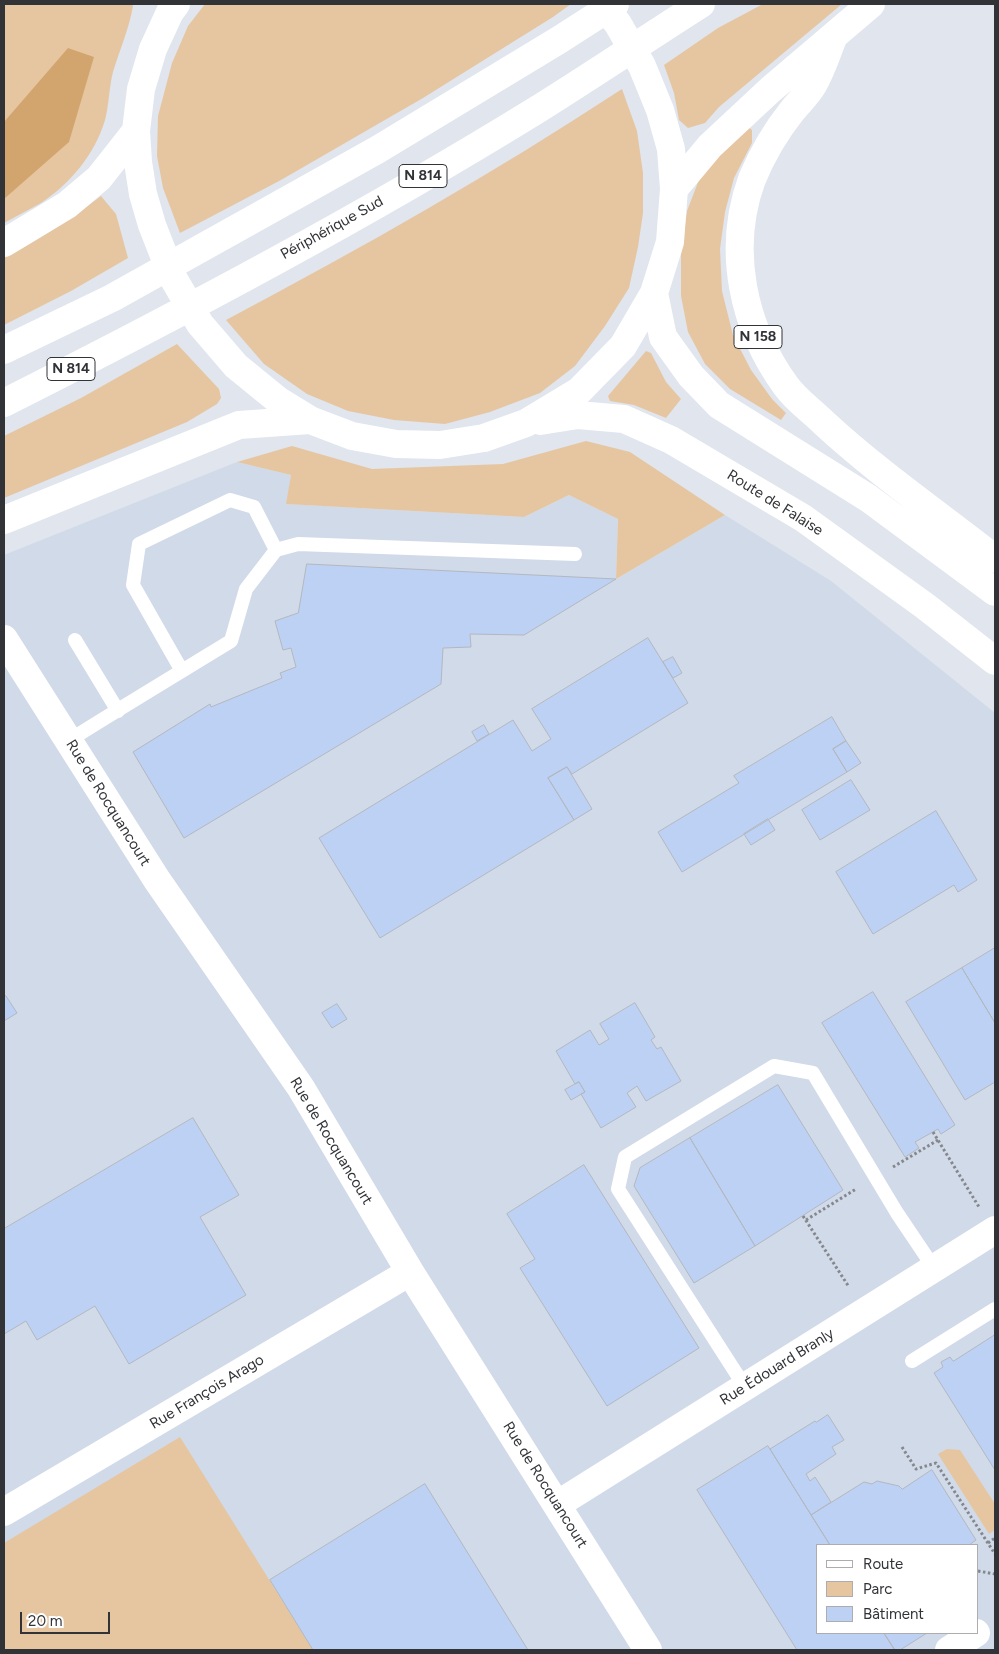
<!DOCTYPE html>
<meta charset="utf-8">
<style>
body{margin:0}
#map{position:relative;width:999px;height:1654px;overflow:hidden;background:#e0e5ee;font-family:Figtree,sans-serif}
canvas{display:block}
.frame{position:absolute;inset:0;border:5px solid #313337;pointer-events:none}
.legend{position:absolute;left:816px;top:1544px;width:162px;height:90px;box-sizing:border-box;background:#fff;border:1px solid #adadaf;margin:0;padding:6px 9px;list-style:none;font-size:15px;color:#313337}
.legend li{display:flex;align-items:center;gap:10px;height:25px}
.legend b{width:25px;border:1px solid #adadaf}
.scale{position:absolute;left:20px;top:1612px;width:90px;height:22px;box-sizing:border-box;border:2px solid #313337;border-top:0;padding-left:6px;font-size:15px;line-height:18px;white-space:nowrap;color:#313337;-webkit-text-stroke:4px #fff;paint-order:stroke}
</style>
<div id="map">
<canvas width="999" height="1654"></canvas>
<div class="frame"></div>
<ul class="legend">
<li><b style="height:6px;background:#fff"></b>Route</li>
<li><b style="height:14px;background:#e6c6a1"></b>Parc</li>
<li><b style="height:14px;background:#bdd1f5"></b>Bâtiment</li>
</ul>
<div class="scale">20 m</div>
</div>
<script>
const ctx = document.querySelector('canvas').getContext('2d');
ctx.lineJoin = 'round';
function fill(path, color) {
  ctx.fillStyle = color;
  ctx.fill(path, 'evenodd');
}
function strokePath(path, color, width, dash) {
  ctx.strokeStyle = color;
  ctx.lineWidth = width;
  ctx.lineCap = dash ? 'butt' : 'round';
  ctx.setLineDash(dash || []);
  ctx.stroke(path);
}
function label(font, color, halo, rows, align = 'center') {
  ctx.font = font + ' Figtree,sans-serif';
  ctx.lineWidth = 5;
  ctx.setLineDash([]);
  ctx.textBaseline = 'middle';
  ctx.strokeStyle = halo;
  ctx.fillStyle = color;
  for (const [text, x, y, turn = 0] of rows) {
    ctx.save();
    ctx.translate(x, y);
    ctx.rotate((+turn || 0) * Math.PI / 180);
    ctx.textAlign = isNaN(turn) ? turn : align;
    if (halo) ctx.strokeText(text, 0, 0);
    ctx.fillText(text, 0, 0);
    ctx.restore();
  }
}
fill(new Path2D(`
 M237 462 291 475 287 504 524 517 569 495 618 519 616 579 725 515 831 581 995 713V1650H4V555ZM818 1545H978V1633H818Z`), '#d1dae8');
fill(new Path2D(`
 M4 4H132L133 6C129 29 120 49 113 72 109 87 109 105 105 120 95 154 70 184 41 203 29 210 16 216 4 223Z
 M205 4H571L553 17 423 98 281 180 180 233 163 188 157 156 158 116 172 63 188 26Z
 M763 4H842L719 107 705 123 688 128 679 120 674 93 664 65 718 28Z
 M622 89 637 131 643 173V213L638 247 629 288 605 326 575 366 540 393 490 412 445 424 394 420 348 411 307 394 264 364 226 320C362 248 494 173 622 89Z
 M747 126 752 130V143L734 178 725 212 720 249 722 291 733 335 751 370 772 399 786 413 781 420 730 389 705 364 688 332 681 296V254L687 211 700 177Z
 M101 196 116 214 128 258 71 291 4 325V258C38 240 70 220 101 196Z
 M177 344 219 389 221 398 217 404 187 422 4 498V436L81 398Z
 M646 351 651 353 666 382 681 399 666 418 634 405 610 401 608 396Z
 M586 441 630 452 725 515 616 579 618 519 569 495 524 517 286 504 291 475 237 462 292 446 372 469 503 464Z
 M180 1437 313 1650H4V1543Z
 M947 1449 960 1450 995 1504V1530L989 1534 938 1454Z`), '#e6c6a1');
fill(new Path2D(`
 M68 48 94 57 69 142 4 199V122Z`), '#d3a56e');
const building = new Path2D(`
 M307 564 616 579 524 635 470 634 471 647 443 648 441 684 184 838 133 752 210 704 211 707 282 678 280 673 296 667 291 648 283 650 275 621 298 613Z
 M648 638 688 703 572 774 567 767 548 778 574 820 380 938 319 838 513 720 532 751 551 739 532 709Z
 M673 657 682 673 673 678 663 662Z
 M832 717 846 741 833 749 847 772 682 872 658 832 739 783 734 776Z
 M484 725 489 734 477 741 472 732Z
 M846 741 861 763 847 772 833 749Z
 M567 767 592 809 574 820 548 778Z
 M851 780 870 810 820 840 802 810Z
 M936 811 977 880 958 892 954 885 873 934 836 872Z
 M768 819 775 830 751 845 744 834Z
 M995 948V1023L962 968Z
 M962 968 995 1023V1082L965 1100 906 1002Z
 M873 992 955 1125 941 1134 938 1129 915 1142 919 1148 905 1157 822 1023Z
 M6 996 17 1013 4 1021V997Z
 M635 1003 655 1037 651 1040 657 1049 661 1047 681 1081 646 1101 637 1086 627 1093 636 1107 601 1128 581 1094 585 1092 579 1082 575 1084 556 1051 590 1030 599 1045 609 1039 600 1024Z
 M337 1004 347 1019 332 1028 322 1013Z
 M579 1082 585 1092 571 1100 565 1090Z
 M778 1085 843 1190 755 1246 690 1138Z
 M193 1118 239 1195 200 1217 246 1295 129 1364 95 1306 37 1340 26 1321 4 1334V1229Z
 M690 1138 755 1246 694 1283 634 1186 640 1168Z
 M584 1165 699 1348 607 1406 520 1268 535 1259 507 1214Z
 M995 1335V1470L934 1373 943 1367 941 1362 950 1357 953 1361Z
 M828 1415 844 1440 832 1447 836 1454 806 1474 810 1481 815 1477 831 1502 811 1515 770 1449 815 1421 816 1422Z
 M768 1446 830 1545H818V1633H884L895 1650H797L697 1490Z
 M932 1470 976 1540 969 1545H830L811 1515 864 1482 872 1484 877 1481 899 1486 902 1489Z
 M425 1484 528 1650H313L270 1580Z
 M884 1633H927L900 1650H895Z`);
fill(building, '#bdd1f5');
strokePath(building, '#b3b8c0', 1);
strokePath(new Path2D(`
 M933 1132 979 1207
 M893 1167 938 1140
 M803 1216 849 1287
 M806 1220 856 1189
 M902 1447 916 1469 936 1463 995 1554
 M988 1543 995 1538
 M978 1571 995 1574`), '#84878e', 3, [2.5, 2.5]);
strokePath(new Path2D(`
 M276 550 298 544 575 554
 M75 640 118 711
 M68 741C122 707 177 674 231 641L246 589 276 550 254 507 230 500 139 544 133 585 182 671
 M912 1361 995 1309
 M745 1387 618 1189 625 1157 774 1066 813 1073 897 1213 934 1268`), '#fff', 14);
strokePath(new Path2D(`
 M4 639 157 880 301 1088 410 1272 648 1650
 M558 1504 995 1230
 M4 1512 410 1272
 M949 1650 976 1633`), '#fff', 28);
strokePath(new Path2D(`
 M176 4 170 12 153 49 141 89 136 131 138 162 143 194 152 225 172 276 200 324 236 366 279 401 310 420 352 436 396 444 440 445 484 438 526 423 579 391 623 346 654 293 670 242 674 189 671 149 660 110 642 66 618 24 602 4
 M834 36C827 52 822 70 813 85 808 94 799 102 792 111 776 131 762 155 752 179 726 250 743 327 786 386 796 400 812 411 824 423 877 472 938 514 995 559
 M674 189 710 146 770 90 871 4
 M4 243 67 205 99 178 136 131
 M654 293 663 337 691 376 719 405 868 498 995 592
 M4 350 112 298 377 150 559 40 615 4
 M4 403C184 312 363 217 535 111 591 76 646 39 701 4
 M540 421 578 415 624 419 671 440 803 518 925 606 995 661
 M4 520 239 425 310 420`), '#fff', 28);
for (const [x, y, w] of [
 [423,176,48],
 [758,337,48],
 [71,369,48]
]) {
  const box = new Path2D();
  box.roundRect(x - w / 2, y - 11.5, w, 23, 4);
  ctx.fillStyle = '#fff';
  ctx.fill(box);
  strokePath(box, '#313337', 1);
}
label('bold 14px', '#313337', null, [
 ["N 814",423,176],
 ["N 158",758,337],
 ["N 814",71,369]
]);
label('15px', '#313337', '#fff', [
 ["Périphérique Sud",332,228,-29],
 ["Route de Falaise",775,503,32],
 ["Rue de Rocquancourt",108,803,58],
 ["Rue de Rocquancourt",331,1141,59],
 ["Rue Édouard Branly",777,1367,-32],
 ["Rue François Arago",207,1392,-31],
 ["Rue de Rocquancourt",545,1485,58]
]);
</script>
